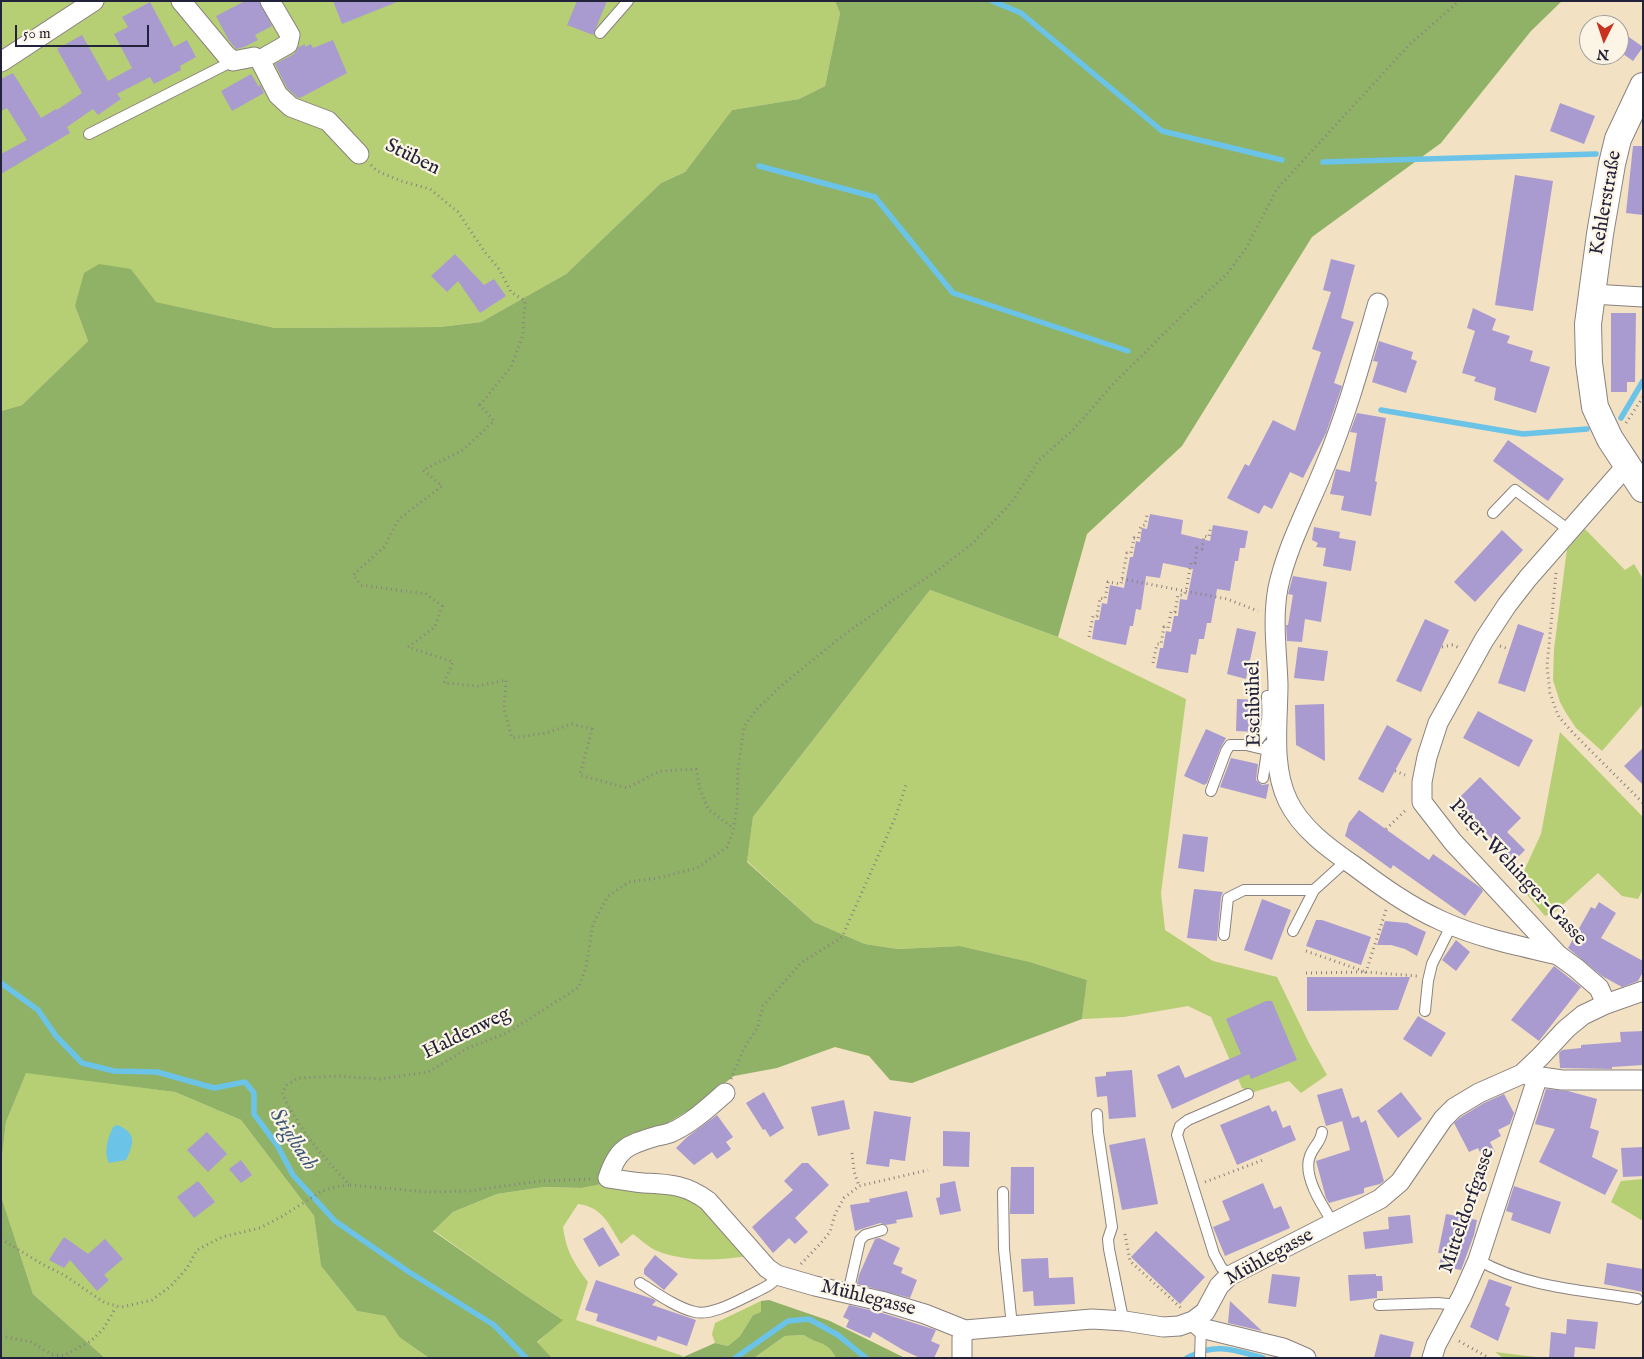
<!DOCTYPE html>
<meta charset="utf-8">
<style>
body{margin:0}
#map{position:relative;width:1644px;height:1359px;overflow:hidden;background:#f2e1c3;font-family:"IM FELL English",serif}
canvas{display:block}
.frame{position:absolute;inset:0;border:2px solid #22223b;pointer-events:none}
.north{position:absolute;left:1579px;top:15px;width:50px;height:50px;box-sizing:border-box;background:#fcf5e5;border:1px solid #a5a1a1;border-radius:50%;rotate:184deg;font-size:14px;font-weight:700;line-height:20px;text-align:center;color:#22223b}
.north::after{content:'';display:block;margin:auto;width:18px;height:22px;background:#c8321e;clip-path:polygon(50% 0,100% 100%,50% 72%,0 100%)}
.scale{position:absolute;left:15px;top:25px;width:134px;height:22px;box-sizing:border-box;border:2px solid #22223b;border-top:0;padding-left:6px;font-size:15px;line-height:18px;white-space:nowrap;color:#22223b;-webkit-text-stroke:4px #fcf5e5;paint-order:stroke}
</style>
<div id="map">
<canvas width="1644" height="1359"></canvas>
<div class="frame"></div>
<div class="north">N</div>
<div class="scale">50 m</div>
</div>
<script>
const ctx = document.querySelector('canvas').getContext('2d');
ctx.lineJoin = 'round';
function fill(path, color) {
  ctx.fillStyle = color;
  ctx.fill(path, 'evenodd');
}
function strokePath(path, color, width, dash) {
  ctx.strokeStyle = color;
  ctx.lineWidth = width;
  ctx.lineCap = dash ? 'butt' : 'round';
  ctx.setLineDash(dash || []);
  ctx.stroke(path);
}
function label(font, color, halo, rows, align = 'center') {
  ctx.font = font + ' "IM FELL English",serif';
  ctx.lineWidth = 4.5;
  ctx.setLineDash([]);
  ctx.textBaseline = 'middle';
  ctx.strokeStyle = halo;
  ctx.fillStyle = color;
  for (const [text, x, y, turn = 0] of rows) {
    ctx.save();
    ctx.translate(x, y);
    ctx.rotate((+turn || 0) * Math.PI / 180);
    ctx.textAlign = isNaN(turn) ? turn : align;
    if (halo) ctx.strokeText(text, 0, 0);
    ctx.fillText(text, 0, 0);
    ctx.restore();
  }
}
fill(new Path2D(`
 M1 1H835L840 13 825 86 799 99 732 110 685 172 661 183 566 274 481 322 440 327 275 328 155 302 131 269 75 306 88 341 22 405 1 411Z
 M1585 529 1625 570 1634 564 1643 579V704L1602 751 1576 728 1566 713 1560 702 1553 680 1554 649 1567 549Z
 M930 590 1058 637 1186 699 1161 893 1165 930 1213 961 1277 977 1309 1043 1327 1075 1301 1093 1289 1081 1254 1092 1242 1088 1211 1017 1188 1006 1124 1017 1082 1019 1087 980 1030 962 960 946 898 949 865 944 814 922 747 861 753 817Z
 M1560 732 1643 817V889L1638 899 1622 896 1598 873 1555 912 1545 916 1518 884 1541 834Z
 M26 1072 175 1092 241 1120 314 1216 321 1266 357 1311 385 1316 399 1337 429 1358H105L33 1294 1 1196V1166L6 1122Z
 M1643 1179V1221L1611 1202 1621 1181Z
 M607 1183 683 1191 704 1204 749 1256C718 1260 685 1263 655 1250 647 1246 640 1239 633 1234L621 1244C609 1225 603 1207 578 1204L563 1227C566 1251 574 1263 588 1282L576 1320 683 1356 681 1358H552L537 1343 562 1319 525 1295 433 1230 453 1212 497 1194 544 1187 582 1188Z
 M761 1301 762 1312 753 1315 740 1336 728 1346 715 1343 712 1334 715 1323Z
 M804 1335C817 1345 827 1340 836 1358H754L785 1336Z
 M1495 1352 1544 1358H1503Z`), '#b6cf75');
fill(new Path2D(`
 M835 1H1562L1531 31 1441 143 1312 237 1182 446 1087 534 1058 637 930 590 753 817 747 862 814 922 865 944 898 949 960 946 1030 962 1087 980 1082 1019 912 1083 890 1080 869 1056 835 1047 777 1068 734 1076 691 1109 654 1131 626 1141 607 1183 582 1188 544 1187 497 1194 453 1212 433 1231 525 1295 563 1320 537 1342 552 1358H429L399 1337 385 1316 357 1311 321 1266 314 1216 241 1120 175 1092 26 1073 6 1122 1 1166V411L22 405 88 341 75 306 84 273 99 264 131 269 156 302 275 328 440 327 481 322 566 274 661 183 685 172 732 110 799 99 825 86 840 13Z
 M1 1196 33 1294 105 1358H1Z
 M769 1300 830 1321 905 1358H836C827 1340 817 1345 804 1335L785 1336 754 1358H681L715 1343 728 1346 740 1336 753 1315 761 1312V1301Z`), '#90b266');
fill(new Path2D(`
 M117 1125C137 1133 134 1143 126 1160L109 1163C103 1152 108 1138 113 1127Z`), '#6bc3e8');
strokePath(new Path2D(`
 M992 1 1021 13 1162 131 1282 160
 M1323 162 1596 154
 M759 166 875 197 953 293 1128 351
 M1381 410 1523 434 1587 429
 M1621 418 1643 381
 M1 983 38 1010 56 1036 82 1063 114 1071 157 1072 214 1088 245 1082 254 1093V1114L277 1145 293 1175 335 1221 409 1272 494 1325 526 1358
 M735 1358 788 1321 809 1319 838 1335 866 1358
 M1187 1358C1215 1342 1234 1350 1263 1358`), '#6bc3e8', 5.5);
fill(new Path2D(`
 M245 1H259L272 26 255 35 258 40 244 47 236 49 228 39 216 16Z
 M333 1H396L397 2 342 24Z
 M577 1H607L593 35 567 25Z
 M150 2 174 47 187 40 196 57 180 66 181 70 154 84 150 77 117 94 121 99 98 115 93 109 67 127 70 133 1 174V154L27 140 7 108 1 111V79L13 73 41 118 56 109 57 110 82 93 57 49 82 35 108 81 132 68 114 34 128 27 122 17Z
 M1619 30 1643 47 1633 61 1619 51Z
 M333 40 347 73 300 98 297 97 287 88 275 64 294 54 299 47 305 44V47L311 44 313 48Z
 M251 74 259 87 260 84 264 93 232 111 221 91Z
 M1560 103 1595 116 1584 144 1550 131Z
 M1633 146H1643V215L1626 213Z
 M1515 175 1553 181 1533 311 1495 305Z
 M455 254 484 285 494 279 506 296 480 313 458 281 447 292 431 276Z
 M1331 259 1355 265 1341 318 1354 322 1334 383 1342 386 1326 433 1303 478 1290 472 1272 509 1264 505 1259 514 1227 498 1245 464 1249 466 1273 420 1295 431 1321 352 1312 349 1331 292 1323 290Z
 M1473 308 1496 319 1492 330 1510 336 1507 343 1533 351 1530 361 1550 367 1536 413 1494 400 1496 388 1474 381 1476 377 1462 373 1475 331 1467 328Z
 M1611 313H1636L1635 382H1627V392H1611Z
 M1379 341 1413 352 1411 359 1417 361 1406 393 1372 382 1378 362 1373 361Z
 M1357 413 1386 418 1375 481 1377 482 1371 516 1341 510 1344 496 1330 494 1336 469 1350 472 1357 433 1350 432Z
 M1508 440 1564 479 1548 501 1493 461Z
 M1150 514 1183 520 1181 534 1210 541 1213 525 1248 531 1245 548H1240L1238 561H1235L1230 591 1217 589 1211 623H1207L1204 639H1199L1196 655 1191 654 1188 673 1156 668 1160 648H1163L1166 631 1171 632 1174 616H1178L1180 599 1187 600 1193 569 1163 563 1160 578 1146 576 1141 610 1136 609 1133 626H1130L1126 645 1092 639 1095 620H1099L1102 603 1107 604 1110 585 1124 588 1130 557H1133L1136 541 1140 542 1142 528 1147 529Z
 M1314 527 1340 532 1339 538 1356 541 1351 571 1323 566 1326 548 1316 547 1318 543 1312 540Z
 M1502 530 1523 550 1475 602 1454 582Z
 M1293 576 1327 582 1321 622 1305 619 1302 642 1287 641 1286 625H1288L1293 595 1288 594Z
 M1425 619 1449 630 1421 692 1396 681Z
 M1518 624 1544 633 1525 692 1498 683Z
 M1237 628 1256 632 1246 679 1227 674Z
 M1298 647 1328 651 1324 681 1294 678Z
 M1237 699 1260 700V721L1256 732 1236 731Z
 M1324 704 1325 761 1296 745 1295 705Z
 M1478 711 1533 740 1519 767 1463 738Z
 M1387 725 1412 739 1383 793 1358 779Z
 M1206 729 1226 738 1220 749 1207 783 1204 785 1184 776Z
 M1643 748V785L1624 766Z
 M1231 758 1258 764 1256 780 1262 785 1269 784 1266 799 1220 787Z
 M1480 777 1521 818 1507 832 1525 850 1514 861 1455 802Z
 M1359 810 1429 860 1433 854 1481 888 1483 891 1465 916 1393 865 1391 869 1345 836 1349 823Z
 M1183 834 1208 837 1204 872 1178 868Z
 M1194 889 1223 892 1221 897 1217 941 1187 938Z
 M1262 899 1291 910 1272 960 1244 950Z
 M1599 902 1616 913 1601 938 1643 961V972L1638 981 1622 987 1602 976 1568 948 1591 907 1595 909Z
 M1316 920H1322L1371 937 1361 965 1306 946Z
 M1385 921 1407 923 1426 932 1417 956 1405 949 1391 945H1377Z
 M1456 940 1470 952 1456 971 1442 960Z
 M1554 966 1581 987 1539 1041 1511 1020Z
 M1307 977H1410L1398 1010 1307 1011Z
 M1266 1001H1272L1297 1060 1251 1079 1249 1074 1172 1109 1157 1075 1179 1065 1185 1078 1241 1054 1226 1019Z
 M1418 1016 1446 1033 1431 1057 1403 1039Z
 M1643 1031V1065L1612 1067V1069L1560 1068 1559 1053 1562 1050 1581 1048V1045L1621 1042 1620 1032Z
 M1132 1070 1136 1117 1109 1119 1107 1096 1097 1097 1095 1077 1106 1076V1072Z
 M1342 1088 1352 1118 1326 1126 1317 1095Z
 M1546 1089 1568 1091 1597 1099 1590 1128 1599 1131 1592 1157 1618 1170 1605 1195 1539 1162 1555 1129 1535 1124Z
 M764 1092 784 1128 770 1137 765 1129 763 1130 746 1103Z
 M1401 1092 1422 1119 1398 1138 1377 1111Z
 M1504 1094 1514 1113 1510 1124 1498 1130 1501 1136 1490 1142 1495 1152 1483 1158 1478 1148 1469 1152 1454 1123 1461 1117 1484 1103Z
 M844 1100 850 1129 818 1136 811 1107Z
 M1269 1105 1272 1112 1276 1110 1283 1128 1290 1125 1296 1140 1237 1165 1220 1125Z
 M874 1111 911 1117 905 1161 890 1159 889 1167 866 1164Z
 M717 1115 733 1137 726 1142 731 1149 717 1159 712 1152 694 1165 676 1148 686 1138Z
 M1359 1116 1361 1123 1366 1120 1384 1181 1380 1184 1364 1188V1193L1329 1203 1326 1198 1316 1161 1350 1150 1342 1121Z
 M943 1131 970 1132 969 1167 943 1166Z
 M207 1132 227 1154 208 1172 187 1150Z
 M1145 1138 1158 1204 1122 1210 1109 1145Z
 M1643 1147V1176L1623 1177 1621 1148Z
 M241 1160 252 1175 241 1183 229 1169Z
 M802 1163H808L829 1185 795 1218 808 1232 795 1244 789 1238 773 1253 752 1227 793 1190 784 1181Z
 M1011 1167H1034V1214H1010Z
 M198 1181 215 1202 194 1218 177 1197Z
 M955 1181 961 1211 940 1215 936 1198 940 1197V1184Z
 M1263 1183 1274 1209 1281 1206 1290 1228 1225 1256 1213 1227 1230 1220 1222 1201Z
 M1514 1186 1561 1202 1550 1234 1511 1220 1513 1213 1506 1211Z
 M907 1191 913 1217 896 1220 897 1223 886 1225 880 1223 855 1231 850 1205 870 1202 869 1199Z
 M1446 1214 1477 1220 1474 1235 1461 1270 1439 1266 1442 1253H1438Z
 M1410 1215 1413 1243 1365 1249 1363 1232 1389 1229 1388 1217Z
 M603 1227 620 1255 599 1267 583 1239Z
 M1156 1231 1205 1277 1180 1304 1131 1257Z
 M64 1237 88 1254 105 1239 123 1259 104 1275 109 1280 97 1291 70 1260 64 1268 49 1260Z
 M879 1238 900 1248 893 1264 903 1268 901 1273 917 1280 910 1298 857 1284 859 1275 875 1239Z
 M655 1255 678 1274 664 1290 644 1274V1269Z
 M1048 1258 1049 1278 1073 1277 1075 1304 1034 1306 1033 1291 1023 1292 1021 1259Z
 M1607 1263 1643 1269V1292L1604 1284Z
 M1272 1274 1300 1277 1296 1307 1268 1303Z
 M1376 1274V1276H1382L1383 1291H1377V1298L1350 1301 1348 1275Z
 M1489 1279 1512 1287 1505 1305 1510 1308 1498 1341 1470 1327Z
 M596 1280 653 1299 656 1301 652 1305 696 1320 687 1346 658 1336 656 1341 596 1321 598 1314 585 1310Z
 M1230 1301 1262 1331 1228 1323Z
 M849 1305 882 1313 936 1330 931 1341 940 1345 934 1358H920L903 1350 873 1332 870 1338 846 1327 849 1320 843 1317Z
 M1567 1319 1598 1322 1595 1349 1575 1347 1574 1358H1549L1551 1332 1566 1334Z
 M1380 1334 1414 1342 1410 1358H1374Z`), '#a99bd0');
const lane = new Path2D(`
 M600 33 628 1
 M89 134 233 61
 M1493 513 1515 490 1569 530
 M1255 747C1256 739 1262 737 1265 730 1269 720 1267 706 1267 696
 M1263 778 1268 745
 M1211 791 1226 751 1230 745H1246L1267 750
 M1293 931 1314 890 1346 861
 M1224 935 1228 898 1244 890H1314
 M1425 1011 1428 981 1432 964 1451 926
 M1097 1114 1098 1132 1112 1227 1108 1239 1109 1249 1122 1314 1125 1321
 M1322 1132C1321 1142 1313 1147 1310 1156 1302 1176 1323 1207 1334 1224
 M1003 1192 1004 1249 1012 1326
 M1478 1260C1527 1288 1583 1290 1637 1299
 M1229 1276 1221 1267 1214 1254 1177 1135 1180 1126 1188 1120 1248 1094
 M640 1283C656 1293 677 1308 695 1312 712 1316 739 1300 754 1293 763 1288 774 1285 777 1275
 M848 1293 860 1240 865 1235 882 1230
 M1379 1305 1438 1303 1457 1305
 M1200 1358 1201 1328`);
const street = new Path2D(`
 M181 1 226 55 233 61 254 57 260 60 278 95 291 107 328 121 359 154
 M260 60 288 44 290 35 270 1
 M1 62 94 1
 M1592 294 1643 297
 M1378 303C1362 358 1347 413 1325 466 1309 506 1287 546 1278 588 1272 619 1277 653 1278 684 1278 722 1271 766 1288 801 1301 828 1328 848 1353 865 1381 886 1410 907 1442 921 1479 938 1519 946 1558 955
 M1606 1004 1599 988 1576 968 1558 955 1453 842 1422 802V782L1427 757 1438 723 1484 640 1507 605 1528 578 1627 465
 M1527 1075 1562 1080H1643
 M725 1093C709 1107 692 1123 672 1132 668 1134 662 1135 657 1136 628 1145 618 1147 608 1178 620 1180 632 1182 644 1183 670 1184 687 1185 708 1201L767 1268 777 1275 815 1286 885 1302 925 1314 965 1330 1092 1319 1125 1321 1163 1327 1179 1326 1193 1321 1205 1312 1219 1286 1229 1276 1380 1199 1400 1182 1443 1119 1454 1108 1479 1093 1522 1074 1540 1057 1566 1029 1583 1015 1606 1004 1643 991
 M1193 1321 1201 1328 1283 1348 1306 1358
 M962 1358V1338L965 1330
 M1432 1358 1436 1345 1462 1296 1478 1260 1538 1076`);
const secondary = new Path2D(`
 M1643 86 1618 139 1612 164 1600 234 1588 324 1589 363 1595 407 1610 439 1643 489`);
strokePath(lane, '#8a827f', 12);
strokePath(street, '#8a827f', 21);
strokePath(secondary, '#8a827f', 28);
strokePath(new Path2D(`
 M371 165 377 171 401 181 430 189 458 212 484 251 499 269 511 292 525 301 523 335 511 367 480 405 494 421 463 450 423 470 442 486 399 519 384 547 353 575 361 585 426 594 442 606 435 627 408 647 453 662 444 683 478 686 506 680 504 709 512 738 546 733 572 724 592 729 580 775 627 788 660 771 696 769 700 789 708 809 733 828
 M1626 423 1643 397
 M1556 573 1547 666 1550 693 1554 705 1559 717 1573 733 1643 803
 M1122 579 1227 599 1258 611
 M1089 637 1093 616H1097L1100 598 1105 599 1108 582 1121 584 1127 553H1131L1134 538 1138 539 1141 526 1145 525 1147 515
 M1500 646 1509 649
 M1442 647 1452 645 1460 648
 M1153 663 1157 644H1161L1164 627 1168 628 1171 612H1175L1178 595H1184L1186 591 1191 563H1195L1197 548 1202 549 1204 536 1209 537 1211 526
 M1395 771 1405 775
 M1386 829 1407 809
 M1467 830 1475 822
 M1386 910 1366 972 1417 976
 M1306 951 1366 972
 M1306 973 1363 972
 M731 1079 744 1048 758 1027 763 1006 801 963 842 937 895 818 906 785
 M852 1153 854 1171 859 1186
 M590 1179 541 1181 468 1191 427 1192 350 1185C321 1155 300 1131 282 1093L287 1085 298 1078 338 1076 380 1079 428 1072 468 1048 507 1033 579 987 586 966 593 924 608 896 629 882 658 878 697 868 727 847 733 832 737 806 738 769 744 727 755 711 781 686 841 637 893 600 937 571 973 543 1012 502 1039 460 1074 429 1112 385 1192 306 1227 274 1246 248 1277 189 1409 45 1459 1
 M1205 1182 1263 1160
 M1125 1234 1130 1261 1181 1308
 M1 1239 42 1264 64 1275 105 1303 122 1307 152 1300 171 1286 187 1268 197 1250 222 1237 260 1228 281 1217 322 1191 335 1187 350 1185
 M801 1264 820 1244 830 1232 835 1214 844 1198 859 1186 928 1170
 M1 1336 31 1342 51 1354 63 1356 91 1341 104 1328 116 1307
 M1459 1341 1489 1358`), '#8a827f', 3, [1, 4]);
strokePath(lane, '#fff', 10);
strokePath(street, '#fff', 19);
strokePath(secondary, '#fff', 26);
label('20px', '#22223b', '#fcf5e5', [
 ["Stüben",412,158,26],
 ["Kehlerstraße",1607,203,-80],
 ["Eschbühel",1255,704,-91],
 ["Pater-Wehinger-Gasse",1517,873,47],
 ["Haldenweg",467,1034,-26],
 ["Mitteldorfgasse",1468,1211,-71],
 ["Mühlegasse",1270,1258,-29],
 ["Mühlegasse",868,1299,14]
]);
label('italic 21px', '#3c5a78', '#fcf5e5', [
 ["Stiglbach",292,1140,57]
]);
</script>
